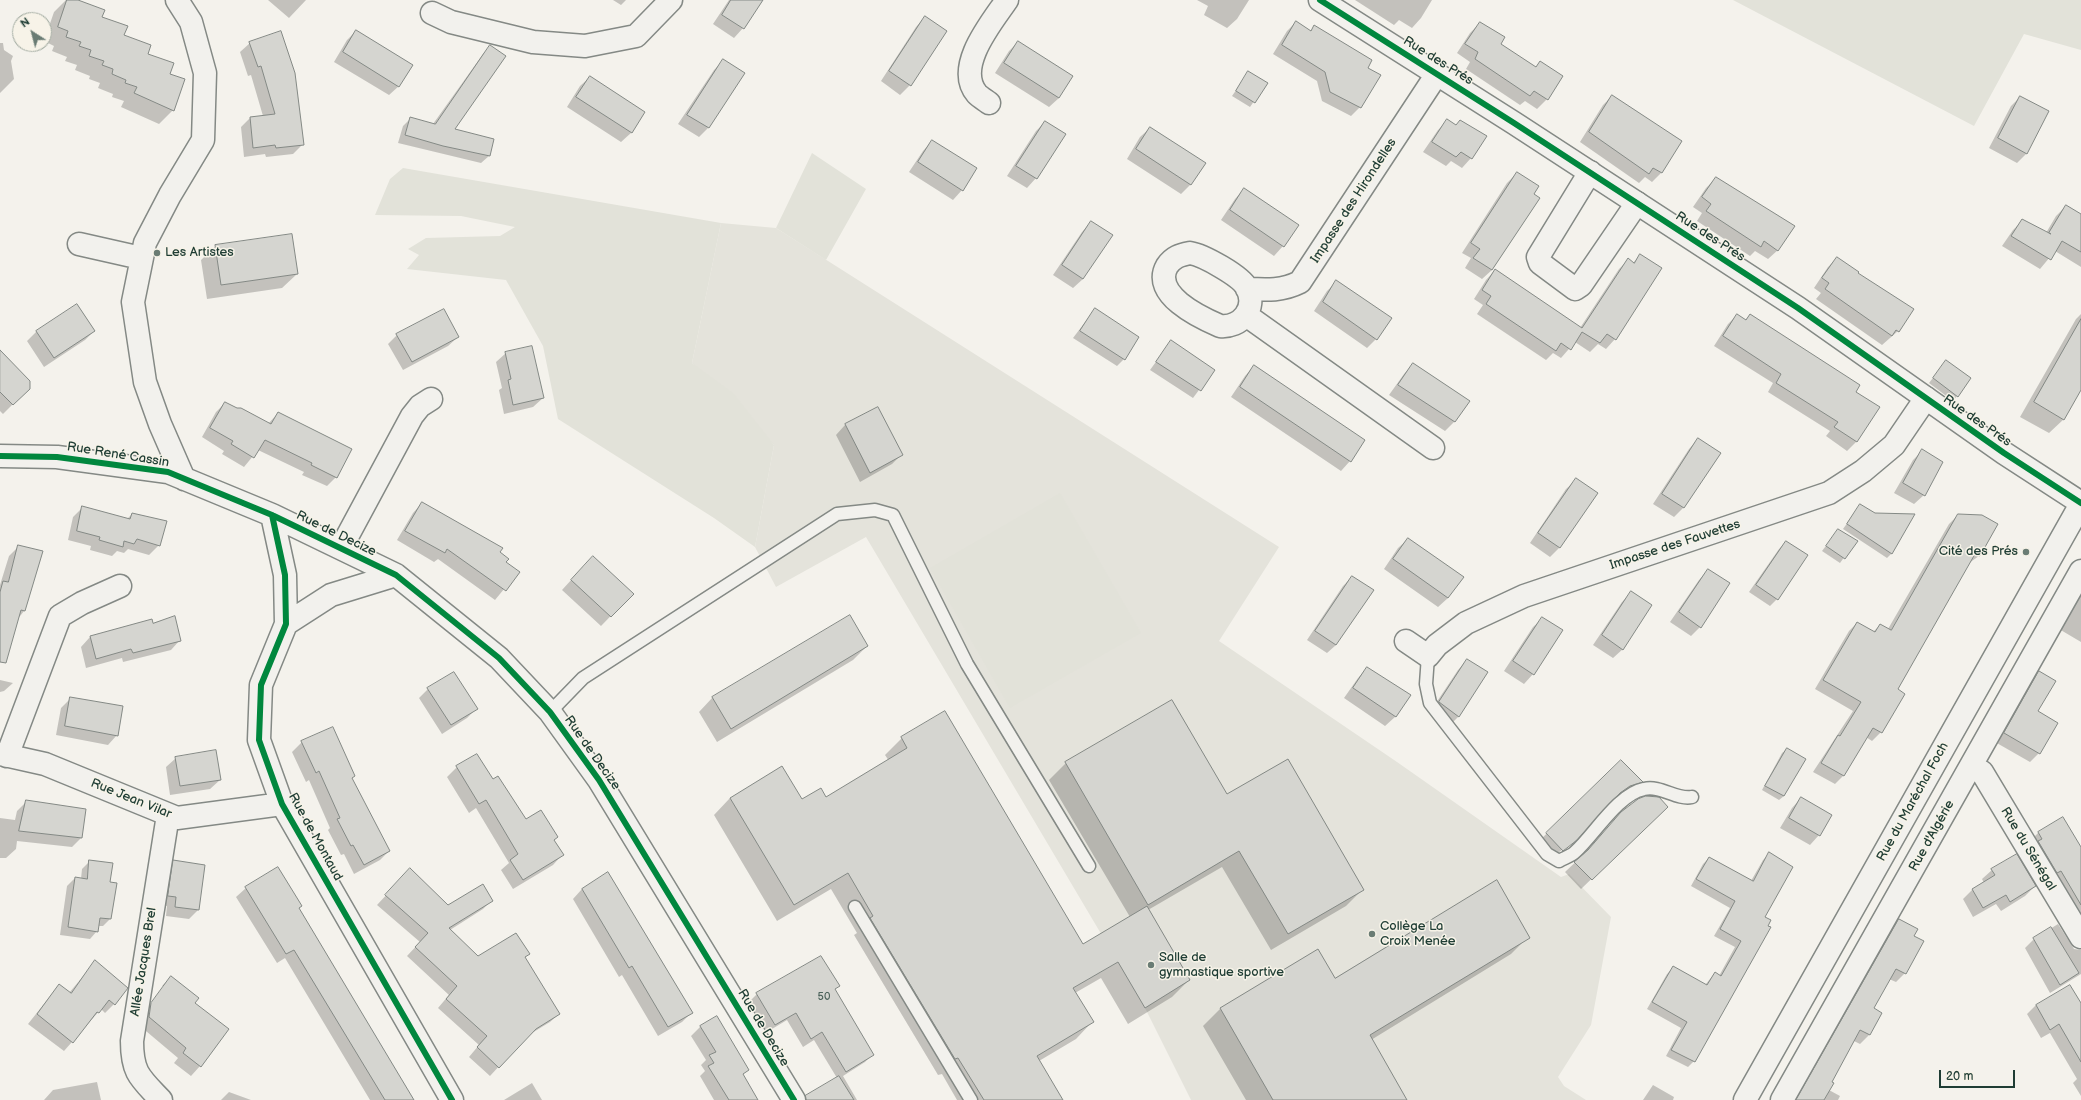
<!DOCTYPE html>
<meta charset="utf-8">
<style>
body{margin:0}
#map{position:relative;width:2081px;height:1100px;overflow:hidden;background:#f4f2ec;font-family:"Balsamiq Sans",sans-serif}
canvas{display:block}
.north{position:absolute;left:12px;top:12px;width:40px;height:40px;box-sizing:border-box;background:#f7f3e8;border:1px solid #a1aaa0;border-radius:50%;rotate:324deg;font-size:11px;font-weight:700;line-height:16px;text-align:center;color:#1f3d34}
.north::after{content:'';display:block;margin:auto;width:14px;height:18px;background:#6a7c74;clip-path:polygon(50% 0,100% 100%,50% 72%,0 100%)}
.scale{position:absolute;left:1939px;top:1070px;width:76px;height:18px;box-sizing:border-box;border:2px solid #1f3d34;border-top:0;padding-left:5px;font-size:12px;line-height:14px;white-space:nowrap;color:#1f3d34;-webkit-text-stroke:3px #f7f3e8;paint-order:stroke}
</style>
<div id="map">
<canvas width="2081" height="1100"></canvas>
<div class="north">N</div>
<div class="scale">20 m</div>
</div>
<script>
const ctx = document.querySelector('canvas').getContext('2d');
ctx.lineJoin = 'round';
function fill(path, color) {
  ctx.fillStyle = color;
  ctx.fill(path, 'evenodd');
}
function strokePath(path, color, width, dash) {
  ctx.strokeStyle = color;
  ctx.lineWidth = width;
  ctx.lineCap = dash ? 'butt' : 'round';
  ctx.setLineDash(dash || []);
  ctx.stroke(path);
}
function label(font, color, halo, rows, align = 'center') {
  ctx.font = font + ' "Balsamiq Sans",sans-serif';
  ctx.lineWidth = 3;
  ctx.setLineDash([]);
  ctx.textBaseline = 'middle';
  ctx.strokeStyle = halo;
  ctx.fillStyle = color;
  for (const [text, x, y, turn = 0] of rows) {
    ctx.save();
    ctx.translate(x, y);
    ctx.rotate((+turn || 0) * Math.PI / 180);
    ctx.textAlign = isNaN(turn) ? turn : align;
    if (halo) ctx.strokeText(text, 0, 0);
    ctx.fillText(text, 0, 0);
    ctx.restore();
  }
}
fill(new Path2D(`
 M721 223 776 228 1279 547 1219 641 1397 762 1561 877 1569 874 1611 917 1591 1025 1558 1077 1564 1086 1586 1100H1191L1145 1008 866 537 776 587 755 547 774 445 692 363Z`), '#e4e3db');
fill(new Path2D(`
 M1733 0H2081V50L2024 34 1974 126Z
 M812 153 866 189 826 260 776 228Z
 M403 168 721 223 692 363 733 393 774 445 755 547 714 518 558 419 543 346 506 280 407 269 419 255 408 249 426 238 500 236 515 227 461 216 375 215 390 179Z
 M1060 493 1141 633 1010 708 930 568Z`), '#e2e2d9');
fill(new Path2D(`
 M66 0H75L101 17 169 74 173 110 159 124 121 107 124 101 112 97 113 94 98 88 100 83 89 79 90 76 75 70 77 65 65 61 67 57 52 51 54 46 44 41 54 12Z
 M268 0H306L289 18Z
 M613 0H626L621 5Z
 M729 0H762L743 28 734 38 713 24Z
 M1197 0H1249L1237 19 1227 28 1204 15 1208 6Z
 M1355 0H1432L1421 18 1412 28 1399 20 1394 25Z
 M925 17 910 85 900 95 881 81 916 27Z
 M1296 22 1310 31 1315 27 1367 68 1360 107 1351 116 1322 101 1317 81 1273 54 1287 31Z
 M1480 23 1500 44 1535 68 1540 63 1547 99 1537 109 1525 101 1520 105 1466 69 1470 62 1457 53 1470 33Z
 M356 31 399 86 389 95 334 62 347 40Z
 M1018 42 1059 98 1049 107 995 73 1009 51Z
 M0 43H3L4 50 13 56 11 61 14 79 0 93Z
 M250 43 303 144 293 154 266 157 265 154 244 157 241 127 250 118 263 116 251 75 248 76 240 52Z
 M491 46 453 129 489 156 481 163 398 143 403 126 410 119 433 124 483 54Z
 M723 61 708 128 699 137 678 124 714 70Z
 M1248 73 1266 84 1250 107 1232 96Z
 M590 77 644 112 631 133 621 142 567 107 580 86Z
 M1612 96 1681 141 1661 173 1652 182 1645 177 1639 183 1580 142 1603 105Z
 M2020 97 2048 111 2026 154 2017 163 1989 148 2011 106Z
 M1447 121 1471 158 1462 168 1451 161 1446 166 1423 152 1438 130Z
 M1045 122 1036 178 1027 188 1007 176 1036 131Z
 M1150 128 1191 184 1181 194 1127 159 1140 137Z
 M932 141 962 190 953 200 909 172 923 151Z
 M1517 173 1533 194 1538 198 1492 270 1482 279 1465 268 1471 258 1462 253 1507 183Z
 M1716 178 1778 250 1768 259 1755 251 1750 256 1697 221 1702 213 1693 207 1706 188Z
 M1244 189 1283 246 1274 256 1221 220 1235 199Z
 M2066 206 2081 215V267L2055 251 2040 269 2002 246 2013 230 2023 220 2046 233 2056 216Z
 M1091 222 1083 279 1073 288 1053 275 1082 232Z
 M216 246 297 274 282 288 207 299 201 260Z
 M1640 255 1615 339 1606 349 1598 344 1590 352 1575 342 1561 358 1553 353 1546 360 1477 314 1483 305 1474 299 1486 280 1495 270 1580 328 1619 269 1628 260 1633 263Z
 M1837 258 1857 274 1913 310 1898 331 1882 345 1816 299 1821 293 1814 288 1828 267Z
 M1337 281 1376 339 1367 348 1314 311 1327 291Z
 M1095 309 1138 338 1124 359 1117 366 1073 338Z
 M2081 314V389L2064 419 2049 433 2020 417 2076 319Z
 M1737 315 1745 320 1750 315 1855 392 1879 407 1856 442 1847 451 1826 436 1830 431 1768 392 1773 383 1714 346 1728 324Z
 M37 331H94L85 340 44 367 27 341Z
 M397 335 458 337 448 346 403 370 388 344Z
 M1171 341 1214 370 1193 398 1150 370Z
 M506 353 543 398 533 407 504 414 499 390 502 388 496 362Z
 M1946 361 1957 396 1953 401 1929 383Z
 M0 364 19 398 3 414 0 411Z
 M1413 364 1469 401 1454 422 1445 431 1389 395 1404 374Z
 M1254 366 1350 461 1341 471 1231 397 1245 376Z
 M225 403 268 424 278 413 336 477 327 486 302 475 304 472 258 450 244 467 222 454 224 451 202 437 216 412Z
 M877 408 902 454 892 464 860 482 836 435 845 425Z
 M1698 439 1720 453 1683 508 1674 517 1653 504 1689 449Z
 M1922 451 1924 495 1914 504 1894 493 1913 460Z
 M1576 480 1597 493 1559 548 1550 557 1530 543 1566 489Z
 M422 503 499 552 505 562 518 572 495 600 438 559 434 562 397 540 413 513Z
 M1860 505 1892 553 1887 558 1843 529Z
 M83 507 127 519 132 514 159 545 149 555 128 549 124 553 117 551 112 556 90 550 91 546 68 540 73 517Z
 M1958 515 1996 524 1979 556 1969 563 1897 690 1904 694 1881 732 1872 741 1866 737 1843 776 1835 784 1813 772 1853 711 1815 689 1849 631 1857 623 1873 632 1880 625 1888 629 1949 524Z
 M1838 530 1856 541 1840 563 1822 551Z
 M1408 539 1448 598 1438 607 1384 569 1398 548Z
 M1786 542 1777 599 1770 606 1749 592 1779 549Z
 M19 546 42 552 24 611 0 642V585L9 556Z
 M583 567 632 594 601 626 562 590Z
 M1708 570 1700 627 1691 636 1670 622 1699 580Z
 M1352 577 1336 645 1327 653 1307 640 1343 586Z
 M2081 591V642L2059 629Z
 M1631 593 1623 649 1613 658 1593 645 1622 602Z
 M1543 618 1533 674 1524 684 1504 671 1533 627Z
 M152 624 180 640 171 650 123 662 122 658 86 668 81 647 90 637Z
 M867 646 853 660 717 742 699 712 713 697Z
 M1467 660 1459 716 1449 726 1430 712 1458 670Z
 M1367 668 1409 695 1395 717 1385 726 1344 698 1358 678Z
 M2039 672 2036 712 2039 753 2030 762 1995 742 2030 681Z
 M0 680 13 683 4 691 0 692Z
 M428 689 476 709 467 718 442 734 419 698Z
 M71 698 117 735 108 745 56 735 61 708Z
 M1172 702 1226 796 1362 890 1346 906 1271 950 1222 867 1148 910 1189 980 1172 997 1128 1024 1101 978 1075 993 1092 1022 1076 1039 1039 1061 1062 1100H957L942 1074 938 1075 854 935 857 933 831 889 777 921 714 815 730 798 801 800 826 798 889 761 885 755 902 738 1082 945 1130 917 1049 780 1066 763Z
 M302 742 351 779 389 851 380 860 354 874 344 854 341 855 328 830 330 828 309 780 306 782 292 752Z
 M1787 749 1804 759 1784 796 1779 800 1762 790 1782 753Z
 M477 755 493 780 526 820 557 837 553 841 562 855 553 865 513 889 501 870 509 863 476 808 469 813 447 777 457 767Z
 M176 758 220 780 210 789 170 795 166 767Z
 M1621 761 1641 782 1632 791 1611 801 1576 839 1558 853 1559 854 1537 843Z
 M1801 798 1819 835 1810 845 1780 828 1792 808Z
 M27 801 81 838 72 847 17 841 16 849 6 858H0V818L15 820 17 811Z
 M1657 816 1581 889 1565 872 1584 854Z
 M2062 819 2081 849V939L2029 842 2038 833Z
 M1769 854 1763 917 1694 1061 1688 1067 1666 1056 1681 1028 1647 1009 1667 974 1673 968 1705 985 1715 973 1719 976 1735 947 1714 936 1730 908 1691 886 1703 864 1709 858 1751 881 1763 860Z
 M2016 855 2035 886 2025 896 2001 911 1996 904 1973 917 1963 899 1973 889 1984 883 1982 879 1992 870Z
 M90 861 110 919 103 926H98L97 931 90 939 60 935 67 886 75 878 81 879 82 869Z
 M174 861 198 910 189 919 166 916 167 906 159 905 165 870Z
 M608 873 692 1012 682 1022 658 1036 622 975 619 977 573 899 582 889Z
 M402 878 448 906 491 901 483 909 450 930 478 957 528 954 525 958 559 1014 550 1022 527 1036 490 1076 469 1057 479 1045 438 1008 449 995 407 956 420 942 377 905Z
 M246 888 301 906 298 909 413 1100H370L285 958 277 963 236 897Z
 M1899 920 1912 936 1905 973 1896 982 1889 979 1872 1009 1880 1013 1869 1035 1860 1044 1854 1041 1831 1083 1829 1090 1840 1096 1838 1100H1793L1890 929Z
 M2058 924 2074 949 2081 950V974L2050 993 2025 948 2034 939Z
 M1528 937 1511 954 1371 1040 1406 1100H1246L1203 1026 1220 1009 1318 951 1335 979Z
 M95 962 114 1004 105 1013 101 1009 64 1051 28 1024 59 985 69 993Z
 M171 977 194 1004 200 1066 191 1076 174 1063 178 1058 140 1026 147 1006 148 1008 165 986H162Z
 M838 986 834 990 873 1054 865 1062 843 1076 857 1100H806L837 1078 814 1040 803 1047 787 1020 767 1032 749 1002 757 994Z
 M2036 1005H2081V1096L2073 1083 2077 1079 2050 1033 2041 1038 2027 1014Z
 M717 1017 748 1070 742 1075 757 1100H714L700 1076 705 1071 701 1065 706 1060 691 1036 700 1027Z
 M97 1082 101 1100H44L53 1090Z
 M532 1083 542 1100H504Z
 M1653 1085 1674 1097 1673 1100H1643Z
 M229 1092 251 1100H221Z`), '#0003');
const building = new Path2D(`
 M67 0H78L105 10 102 17 128 26 124 35 151 45 148 54 174 63 170 74 185 79 174 111 134 93 137 87 125 83 126 80 112 74 113 69 102 65 104 61 89 56 91 50 79 46 81 42 66 37 68 31 58 27Z
 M731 0H763L744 29 722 15Z
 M925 16 947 31 911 86 889 71Z
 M1296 21 1311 31 1314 25 1372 60 1368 68 1381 75 1361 108 1330 92 1325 72 1282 45Z
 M1480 22 1505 37 1501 44 1536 67 1540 61 1563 76 1548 100 1534 91 1530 96 1475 59 1478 52 1465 44Z
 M356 30 413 65 399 87 343 52Z
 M281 31 295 73 304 145 276 148 275 145 253 148 250 117 275 114 261 66 258 67 249 42Z
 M1018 41 1073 76 1059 98 1004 63Z
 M490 45 506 56 455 129 494 139 490 156 443 146 405 135 410 117 435 124Z
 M723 59 745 73 709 128 687 115Z
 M1248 71 1268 83 1255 103 1236 91Z
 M590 76 645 112 632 133 576 97Z
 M1612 95 1682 141 1662 173 1653 168 1649 174 1589 132Z
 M2020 96 2049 111 2027 154 1998 138Z
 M1447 119 1456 125 1460 120 1487 136 1472 159 1461 152 1456 157 1432 142Z
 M1045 121 1066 134 1037 179 1016 166Z
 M1150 127 1206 163 1191 185 1136 149Z
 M932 140 977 168 963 191 918 162Z
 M1517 172 1539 186 1534 194 1540 198 1492 270 1473 258 1480 249 1471 243Z
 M1716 177 1795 226 1778 251 1764 241 1761 247 1706 211 1711 204 1702 197Z
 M1244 188 1299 225 1284 247 1230 210Z
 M2066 205 2081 214V252L2062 241 2051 260 2011 236 2022 219 2051 234 2049 233Z
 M1091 221 1113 235 1083 279 1062 265Z
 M292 234 298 274 221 285 215 245Z
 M1640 254 1662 268 1616 340 1607 334 1600 343 1582 332 1571 350 1561 343 1556 351 1486 304 1491 296 1482 290 1495 269 1582 328 1628 258 1634 263Z
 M1837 257 1859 272 1858 273 1914 309 1899 332 1896 330 1892 336 1825 289 1829 283 1822 278Z
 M1336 280 1392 318 1377 340 1323 302Z
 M77 304 95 331 54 358 36 331Z
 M1095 308 1139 337 1125 360 1080 331Z
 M444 309 459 337 412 362 396 334Z
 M1737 314 1746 320 1750 314 1860 385 1856 392 1880 407 1857 442 1834 427 1838 422 1776 383 1781 374 1723 336Z
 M2081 319V390L2064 420 2034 402Z
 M1171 340 1215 370 1201 391 1156 362Z
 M532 346 544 398 513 405 508 380 511 379 505 352Z
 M0 350 30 381V389L13 405 0 392Z
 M1946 360 1971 378 1958 397 1933 378Z
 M1413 363 1470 401 1455 422 1398 385Z
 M1254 365 1365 440 1351 462 1240 387Z
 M225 402 237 408H241L271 424 278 412 352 449 337 478 311 465 312 463 265 440 254 458 231 444 233 441 210 428Z
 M878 407 903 455 870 473 845 424Z
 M1698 438 1721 453 1684 508 1662 494Z
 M1922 449 1943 462 1925 496 1903 483Z
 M1576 478 1598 493 1560 548 1538 533Z
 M422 502 503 548 500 552 509 559 506 562 520 572 506 591 447 549 445 553 405 531Z
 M1860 504 1875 513 1915 514 1892 554 1847 524Z
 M82 506 130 519 132 513 167 521 160 546 137 539 134 544 124 541 123 547 99 540 100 537 77 531Z
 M1958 514 1982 515 1998 524 1980 556 1975 554 1898 689 1905 694 1882 733 1873 728 1844 776 1821 763 1838 735 1840 736 1861 702 1823 680 1857 622 1875 632 1880 624 1891 630Z
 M1838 529 1858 541 1845 559 1826 546Z
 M1408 538 1464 577 1448 598 1393 559Z
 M1786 541 1808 555 1778 600 1756 585Z
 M18 545 43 551 25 611 21 610 6 663 0 662V592L3 581 8 582Z
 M593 556 634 594 611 617 571 580Z
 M1708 569 1730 583 1701 628 1679 612Z
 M1352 576 1374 590 1336 645 1315 631Z
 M1631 591 1652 605 1623 650 1602 635Z
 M850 615 868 646 731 729 712 697Z
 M175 616 181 641 133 653 131 649 96 659 90 636 152 619 153 623Z
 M1542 617 1563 630 1534 675 1513 661Z
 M1467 659 1488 672 1459 717 1439 702Z
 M1367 667 1411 695 1396 717 1353 688Z
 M2039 671 2056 681 2038 711 2058 723 2040 754 2004 733Z
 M454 672 478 709 451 725 427 688Z
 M70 697 123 706 118 736 65 726Z
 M1172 700 1227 794 1288 759 1364 890 1288 934 1239 851 1148 905 1065 762Z
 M945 711 1083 944 1147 906 1190 980 1145 1008 1118 962 1073 988 1094 1022 1037 1056 1063 1100H984L958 1058 955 1059 870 918 873 916 848 873 794 905 730 798 782 766 802 799 821 788 826 797 907 748 901 737Z
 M333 727 355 776 352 778 390 851 364 865 353 845 351 846 337 819 340 818 319 771 316 773 301 741Z
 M1787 748 1806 759 1784 796 1765 786Z
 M216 750 221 780 180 786 175 757Z
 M477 754 493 779 498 776 526 819 541 810 558 837 554 840 564 855 523 880 510 860 518 854 486 800 479 804 456 766Z
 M1621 760 1643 782 1630 786 1620 793 1577 840 1563 851 1546 833Z
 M1646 796 1659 797 1668 807 1592 880 1574 862 1588 850 1621 812 1638 799Z
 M1801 797 1832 815 1820 836 1789 818Z
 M26 800 86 809 82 838 19 831Z
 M2063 817 2081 847V905L2061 871 2057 873 2038 841 2042 839 2038 832Z
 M1769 852 1793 867 1765 917 1771 920 1768 926 1771 927 1695 1062 1671 1050 1687 1022 1652 1002 1673 966 1707 985 1715 972 1721 976 1741 941 1720 929 1735 901 1696 879 1709 857 1753 881Z
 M2017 854 2036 886 2010 902 2006 895 1983 908 1972 889 1995 875 1991 869Z
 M89 860 113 863 110 882 117 883 111 919 100 918 98 932 68 927 75 877 87 879Z
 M173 860 205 865 199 910 175 907 176 897 168 896Z
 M278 867 302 906 299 908 414 1100H385L294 950 286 954 245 887Z
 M410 868 448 905 483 884 493 901 449 928 478 956 516 933 530 954 525 957 560 1014 536 1029 499 1068 477 1047 487 1036 446 999 457 986 415 947 428 933 385 895Z
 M608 872 693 1013 668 1027 632 966 629 968 582 889Z
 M1497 880 1530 938 1370 1035 1407 1100H1273L1220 1008 1318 949 1335 978Z
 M1899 919 1918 929 1914 936 1924 941 1906 974 1896 969 1874 1008 1882 1013 1870 1035 1860 1030 1832 1082 1834 1083 1824 1100H1796Z
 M2051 927 2079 973 2060 985 2033 938Z
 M821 956 840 986 835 989 874 1055 846 1072 822 1032 811 1039 796 1013 775 1025 756 993Z
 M95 960 128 988 115 1005 109 1000 99 1013 97 1012 73 1043 37 1014 59 984 71 993Z
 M171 976 199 998 195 1003 229 1029 201 1067 183 1053 186 1048 149 1017 151 1003Z
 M2070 985 2081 1003V1062L2059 1024 2050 1030 2036 1005Z
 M717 1016 749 1070 743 1074 758 1100H729L708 1066 714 1063 709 1055 716 1052 700 1026Z
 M839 1076 854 1100H806L805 1096Z`);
fill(building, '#d5d5d0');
strokePath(building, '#848985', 1);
const lane = new Path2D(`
 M1428 656 1426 684 1430 703 1547 854 1559 861C1564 858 1571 856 1575 852 1594 835 1618 794 1644 789 1661 785 1676 800 1692 797
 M550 712 583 678 837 514 875 510 893 515 967 664 1089 866
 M855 907 971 1100`);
const street = new Path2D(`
 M177 0 191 22 205 73 203 140 170 195 145 243 133 302 145 382 160 424 184 479
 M432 13 451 22 533 42 585 46 636 36 671 0
 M989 103C985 100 980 97 977 94 954 67 992 22 1007 0
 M1590 172 1538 257 1540 263 1575 289 1581 285 1637 203
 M79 244 141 258
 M1190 253C1203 255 1241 276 1247 288 1258 309 1240 328 1220 326 1199 317 1151 294 1167 266 1173 257 1180 255 1190 253Z
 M1247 289C1267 290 1282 291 1300 282L1437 74
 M1246 315 1433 448
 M0 456 57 457 168 472 272 515 396 575 499 658 550 712 599 780 794 1100
 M272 515 285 575 286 624 261 685 259 740 282 804 452 1100
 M341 548 412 416 420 406 431 399
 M286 624 331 595 396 575
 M1406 641 1428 656 1437 645 1466 623 1524 596 1829 493 1863 471 1894 445 1926 398
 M0 754 45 764 177 818 282 804
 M7 756 60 616 82 603 120 586
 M1971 766 1982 772 2081 937
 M161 1100C140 1078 132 1073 132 1041L168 815
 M1782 1100 2081 571`);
const secondary = new Path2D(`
 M1320 0 1514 123 1798 308 2004 453 2081 503
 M1745 1100 2081 504`);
strokePath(lane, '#848985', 15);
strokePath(street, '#848985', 25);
strokePath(secondary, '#848985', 25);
strokePath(lane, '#f2f1ed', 12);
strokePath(street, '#f2f1ed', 22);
strokePath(secondary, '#f2f1ed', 22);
strokePath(new Path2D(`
 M1320 0 1514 123 1798 308 2004 453 2081 503
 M0 456 57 457 168 472 272 515 396 575 499 658 550 712 599 780 794 1100
 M272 515 285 575 286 624 261 685 259 740 282 804 452 1100`), '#00873e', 6);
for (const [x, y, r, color] of [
 [157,253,4,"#6a7c74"],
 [2026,552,4,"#6a7c74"],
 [1372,934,4,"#6a7c74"],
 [1151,965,4,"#6a7c74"]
]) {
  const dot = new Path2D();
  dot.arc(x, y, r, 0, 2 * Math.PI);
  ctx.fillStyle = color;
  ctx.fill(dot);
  strokePath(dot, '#f7f3e8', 1.5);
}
label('11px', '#4c635b', null, [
 ["50",824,997]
]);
label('13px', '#1f3d34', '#f7f3e8', [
 ["Rue des Prés",1438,61,32],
 ["Impasse des Hirondelles",1354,201,-57],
 ["Rue des Prés",1710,237,33],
 ["Rue des Prés",1977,421,35],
 ["Rue René Cassin",118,455,9],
 ["Rue de Decize",336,534,26],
 ["Impasse des Fauvettes",1675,545,-18],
 ["Rue de Decize",592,753,55],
 ["Rue Jean Vilar",131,799,22],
 ["Rue du Maréchal Foch",1913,802,-61],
 ["Rue d'Algérie",1932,836,-61],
 ["Rue de Montaud",315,837,61],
 ["Rue du Sénégal",2028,849,59],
 ["Allée Jacques Brel",144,962,-81],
 ["Rue de Decize",763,1028,59]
]);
label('13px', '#1f3d34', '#f7f3e8', [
 ["Les Artistes",165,253],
 ["Cité des Prés",2018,552,"right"],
 ["Collège La",1380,927],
 ["Croix Menée",1380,942],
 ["Salle de",1159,958],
 ["gymnastique sportive",1159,973]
], 'left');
</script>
